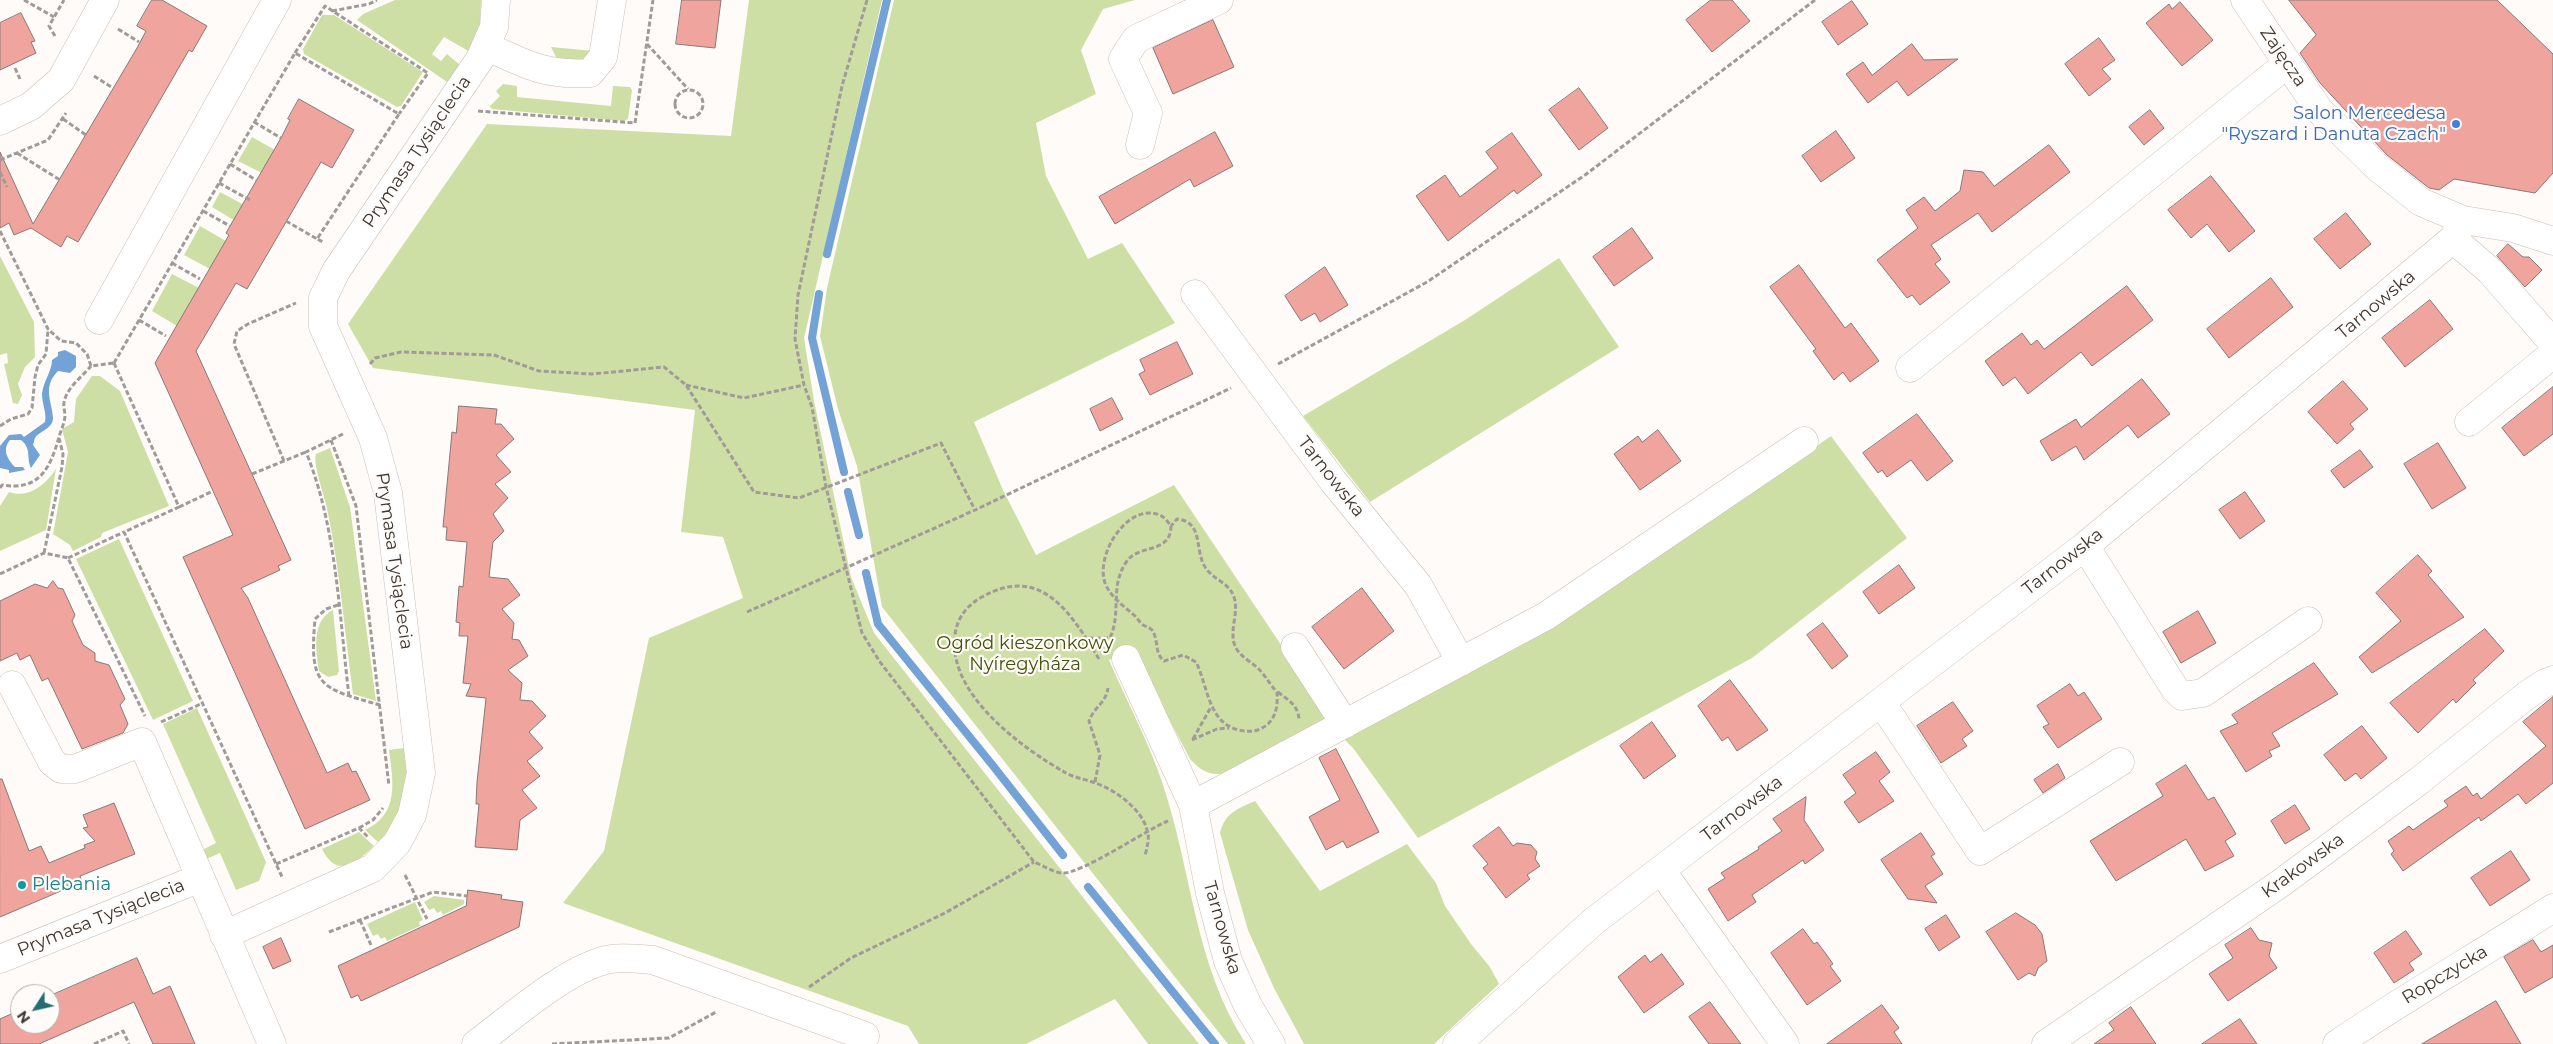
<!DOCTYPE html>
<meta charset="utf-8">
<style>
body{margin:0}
#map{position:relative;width:2553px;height:1044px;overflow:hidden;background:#fefbf9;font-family:Montserrat,sans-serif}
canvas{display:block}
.north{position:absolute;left:10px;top:984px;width:50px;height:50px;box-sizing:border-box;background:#fefbf9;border:1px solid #b1adaa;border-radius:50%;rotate:235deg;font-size:14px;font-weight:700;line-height:20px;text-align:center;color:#3e3834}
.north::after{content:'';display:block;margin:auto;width:18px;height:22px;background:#236e71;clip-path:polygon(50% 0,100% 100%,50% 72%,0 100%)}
</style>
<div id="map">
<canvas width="2553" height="1044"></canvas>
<div class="north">N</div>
</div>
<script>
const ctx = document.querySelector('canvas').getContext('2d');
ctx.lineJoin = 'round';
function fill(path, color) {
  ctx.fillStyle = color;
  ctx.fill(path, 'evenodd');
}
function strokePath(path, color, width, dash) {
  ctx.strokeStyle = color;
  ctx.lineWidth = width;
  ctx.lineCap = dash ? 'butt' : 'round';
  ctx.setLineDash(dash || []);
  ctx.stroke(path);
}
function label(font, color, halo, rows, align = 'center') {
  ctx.font = font + ' Montserrat,sans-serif';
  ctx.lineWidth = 4.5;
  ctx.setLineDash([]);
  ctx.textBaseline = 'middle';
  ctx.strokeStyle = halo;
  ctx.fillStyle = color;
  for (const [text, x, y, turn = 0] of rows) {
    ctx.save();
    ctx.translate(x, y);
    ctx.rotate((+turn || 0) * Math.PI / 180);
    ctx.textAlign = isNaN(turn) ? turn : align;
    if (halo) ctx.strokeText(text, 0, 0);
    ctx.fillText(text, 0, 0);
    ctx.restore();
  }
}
fill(new Path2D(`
 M395 0H481L480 31 470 52 444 37 432 54 441 61 447 54 460 65 447 82 357 20 363 14Z
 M749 0H882L804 338 814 401 851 577 874 633 1199 1044H1148L1115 999 1026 1044H919L908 1026 563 903 604 851 649 638 743 598 723 537 681 532 695 410 373 368 348 324 487 124 731 136Z
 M894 0H1135L1103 9 1081 50 1096 94 1036 123 1046 176 1088 259 1122 243 1175 323 974 422 1003 490 1036 555 1174 485 1330 718C1308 730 1240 773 1220 774 1207 775 1198 768 1190 759L1133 650 1109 660C1126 700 1148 740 1162 782 1192 870 1194 964 1246 1044H1228L882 607 857 466 838 409 820 336 827 288Z
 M322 15H334L423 72 401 106 397 107 304 54 303 49Z
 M551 47 594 51 583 62 557 59Z
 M503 84 517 86V97L611 106 613 86 630 87 632 90 628 119 624 121 492 109 486 102 490 106 500 96 496 91Z
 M252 137 275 150 262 173 238 161Z
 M220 192 246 206 237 222 212 207Z
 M200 226 226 241 210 269 184 255Z
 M0 256 34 322 35 357 25 367 18 384 22 395 18 404 13 403 4 364 8 363 7 353 0 355Z
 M1559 258 1619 347 1370 502 1303 416 1465 320Z
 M172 274 199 288 177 326 152 311Z
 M92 376H100L120 391 169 506 102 533 101 537 73 551 70 545 53 534 68 452 62 429 74 422 76 399Z
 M1831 436 1907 538 1752 658 1418 838 1353 748 1344 739 1598 598Z
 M330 448 350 507 376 701 353 694C345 634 340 572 328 513 326 500 312 463 316 454Z
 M56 469 46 530 0 551V506L9 492C29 499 46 484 56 469Z
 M119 539 193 701 153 720 76 559Z
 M333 610 339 671 337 675 328 677 319 671C316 650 311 621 333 610Z
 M197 708 266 862 259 881 236 890 220 853 204 860 200 851 216 843 163 724Z
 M404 748 408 752C407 791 408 812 378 842L365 830C400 814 393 781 389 750Z
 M1255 801 1320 891 1407 844 1436 883 1445 906 1471 944 1490 967 1499 984 1434 1044H1304L1274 988 1248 930 1220 833C1225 813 1237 809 1255 801Z
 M359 832 374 846C355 864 337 879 322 849Z
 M434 896 464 900V904L443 915 441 911 437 913 434 908 429 910 424 902Z
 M415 902 423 920 419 922 420 926 387 941 385 937 381 939 378 934 373 936 367 924Z`), '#cedfa6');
fill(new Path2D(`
 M65 350 76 356V367L70 373 58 371C42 387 52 401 53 418 53 429 39 431 35 438 34 440 34 443 33 445L40 455 31 468C26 457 32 449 21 440H10C2 449 7 459 15 467H23L25 470 9 473V470L0 468V446L9 435 21 434 24 437 45 422C47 413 42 404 42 394 43 382 52 371 52 360L58 356V352Z`), '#73a3d6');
strokePath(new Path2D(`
 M827 254 887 0
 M819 294 812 338 844 472
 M848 492 859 535
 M866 573 878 624 994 767 1063 855
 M1088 887 1215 1044`), '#73a3d6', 8);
const building = new Path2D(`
 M152 0H162L207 26 192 52 189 50 78 242 67 236 61 247 31 228 14 235 9 223 0 228V152L33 224 137 48 146 31 137 26Z
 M682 0H721L715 48 676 44Z
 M1711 0H1732L1750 21 1712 52 1686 20Z
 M2289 0H2497L2553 54V173L2535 193 2454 179 2439 190 2429 188 2387 155 2320 83 2300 53 2316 35Z
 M1852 1 1868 24 1838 45 1822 22Z
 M2180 2 2213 40 2182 66 2146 23 2169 4 2172 9Z
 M21 13 35 41 31 42 36 53 0 70V23Z
 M1213 20 1234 67 1173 94 1153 48Z
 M2099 38 2115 60 2102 69 2111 79 2089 96 2065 64Z
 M1912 44 1924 60 1958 59 1908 96 1897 81 1868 103 1846 74 1863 62 1872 75Z
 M1579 88 1608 128 1579 150 1549 110Z
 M299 99 354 130 332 168 321 162 247 289 236 283 196 351 291 560 278 566 280 570 241 588 248 598 327 773 348 763 352 772 356 771 370 800 305 829 183 557 233 535 155 363 229 235 226 233 281 138 290 120 288 119Z
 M2150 110 2164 128 2144 145 2129 127Z
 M1836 131 1855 158 1821 182 1802 156Z
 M1215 132 1233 166 1194 187 1190 179 1115 224 1099 197Z
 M1512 133 1542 175 1517 194 1514 190 1448 241 1416 196 1445 175 1460 197 1498 168 1486 152Z
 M2049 145 2070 172 1992 232 1978 213 1931 245 1941 259 1935 264 1950 282 1920 305 1912 295 1907 298 1877 260 1918 228 1906 210 1924 197 1935 211 1960 191 1964 170 1983 172 1994 186Z
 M2211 176 2255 231 2229 252 2207 224 2191 238 2168 210Z
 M2346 213 2371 244 2340 269 2314 239Z
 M1632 228 1653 258 1614 286 1593 257Z
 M2508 244 2523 257H2529L2542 270 2525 287 2497 256Z
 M1799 265 1845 328 1851 323 1879 361 1850 382 1843 372 1834 380 1813 351 1816 349 1770 287Z
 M1325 267 1348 305 1320 322 1315 313 1301 321 1285 296Z
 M2271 278 2293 307 2229 358 2207 329Z
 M2127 286 2153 320 2092 366 2081 352 2028 394 2015 377 2003 386 1985 361 2022 333 2031 345 2037 340 2044 349Z
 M2430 300 2453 329 2405 367 2382 338Z
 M1177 342 1193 374 1150 395 1139 374 1145 371 1140 360Z
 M2142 379 2170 414 2138 438 2128 425 2084 460 2076 446 2052 461 2040 441 2076 419 2081 427Z
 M2343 381 2368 409 2350 424 2354 429 2337 444 2308 412Z
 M2553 387V434L2524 456 2502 428Z
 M1112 398 1123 419 1100 431 1090 409Z
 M459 406 497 409 495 424H501L514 439 496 455 511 472 495 484 508 498 493 514 504 531 493 542 489 577 508 579 520 595 502 609 514 623 512 639 519 640 528 656 508 670 522 683 520 700 532 701 546 716 529 732 543 748 527 761 540 776 522 790 537 808 520 820 517 850 475 847 479 804H476L477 782 486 698 466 696 471 684 463 683 468 636H459L460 623 456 622 459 586 463 587 467 542 446 540 447 527H443L452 432 456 433Z
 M1917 414 1953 461 1927 481 1911 460 1887 477 1882 470 1878 473 1863 453Z
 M1658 430 1681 461 1640 490 1614 454 1638 436 1642 442Z
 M2438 443 2466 488 2432 509 2404 464Z
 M2360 450 2373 467 2344 488 2331 471Z
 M2245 492 2265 521 2240 539 2219 510Z
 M2418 555 2432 571 2428 575 2464 617 2372 673 2359 657 2401 621 2376 593Z
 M1899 565 1915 588 1879 614 1863 592Z
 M53 581 58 588 63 589 75 615 72 621 83 645 95 653V661L109 665 125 699 120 705 128 724 123 733 82 749 48 678 42 681 30 655 20 660 17 653 0 661V601L35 584 47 588Z
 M1362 588 1394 631 1344 669 1312 627Z
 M2198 611 2216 643 2181 663 2163 632Z
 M1823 623 1848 656 1832 669 1807 635Z
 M2485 629 2504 651 2473 680 2476 683 2456 703 2453 699 2418 733 2390 703Z
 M2314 663 2338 694 2272 733 2280 746 2269 751 2272 756 2246 772 2220 731 2238 723 2232 715Z
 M1730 680 1768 730 1737 751 1728 737 1722 741 1698 706Z
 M2070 684 2078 696 2084 692 2102 719 2058 748 2043 727 2049 724 2037 706Z
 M2553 697V783L2526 804 2518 794 2481 821 2479 817 2403 871 2391 854 2394 851 2388 841 2409 826 2413 830 2430 818 2448 806 2444 801 2466 786 2473 796 2477 793 2481 799 2546 746 2523 722Z
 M1953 702 1973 731 1962 739 1967 746 1941 763 1917 726Z
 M1652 722 1676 756 1644 779 1620 746Z
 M2362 726 2387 758 2361 779 2356 773 2345 781 2324 755Z
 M1336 749 1379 832 1347 848 1343 841 1326 850 1309 817 1340 800 1319 758Z
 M1876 752 1890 772 1879 781 1894 801 1859 823 1844 802 1856 793 1843 775Z
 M2058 764 2065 778 2043 793 2034 780Z
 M2186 765 2208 800 2214 797 2236 834 2225 841 2234 856 2205 871 2186 839 2116 881 2090 841 2163 796 2156 784Z
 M0 779H2L29 851 41 846 49 863 85 848 84 845 95 841 83 828 88 827 83 815 114 803 135 854 80 876 82 882 0 917Z
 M1806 797 1804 820 1824 850 1805 864 1803 860 1752 895 1756 902 1728 921 1708 889 1725 878 1721 873 1759 849 1758 847 1782 831 1773 819Z
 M2295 805 2310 829 2285 844 2271 821Z
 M1499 827 1513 846 1517 843 1531 845 1537 852 1535 859 1540 866 1527 875 1530 879 1506 898 1483 868 1488 864 1473 846Z
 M1921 833 1935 854 1931 856 1943 874 1925 886 1937 903 1908 899 1881 860Z
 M2511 851 2530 880 2490 906 2471 878Z
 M468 890 502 895 501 899 523 902 519 927 361 1001 358 995 351 998 338 966 466 906Z
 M2016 913 2035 925 2042 934 2047 961 2038 968 2035 976 2029 973 2018 980 1986 932Z
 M1946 915 1960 937 1939 951 1925 929Z
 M2251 928 2259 940 2272 943 2269 956 2277 968 2228 1001 2209 974 2233 958 2225 945Z
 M1803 929 1814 944 1817 942 1826 954 1833 964 1830 966 1841 981 1807 1005 1771 953Z
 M2406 931 2422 954 2409 963 2414 970 2394 983 2374 953Z
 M281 938 291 961 273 969 263 947Z
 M2533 940 2541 952 2553 945V977L2525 993 2504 957Z
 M1662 954 1684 984 1644 1013 1618 977 1645 955 1650 962Z
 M137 958 153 994 170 986 195 1044H153L134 1002 39 1044H0V1019L20 1010V1024H50V996Z
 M2496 1001 2521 1044H2422Z
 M1710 1002 1741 1044H1709L1689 1017Z
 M1882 1005 1899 1028 1894 1032 1902 1044H1827Z
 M2131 1007 2156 1044H2094L2114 1030 2109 1023Z
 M2240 1019 2257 1044H2202Z`);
fill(building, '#f0a49e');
strokePath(building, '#897876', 1);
const minor = new Path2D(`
 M2245 0 2319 110 2377 167 2421 202 2463 220 2513 228 2553 241
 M486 46C524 64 546 76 590 73L603 57 612 0
 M0 121 31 106 61 80 105 0
 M1140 145 1148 113 1123 59 1136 39 1219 0
 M2453 239 2490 271 2553 343
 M1195 294 1333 481 1418 585 1461 662
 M99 320 277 0
 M1910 368 2287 64
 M2469 422 2553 354
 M2085 546 2175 689 2182 696 2203 693 2308 621
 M1295 647 1345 724
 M1126 659 1193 805 1210 893 1228 961 1248 1006 1271 1044
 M12 685 52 762 61 769H75L142 742 272 1044
 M1881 702 1980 851 2120 762
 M1193 805 1546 616 1804 441
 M1661 870 1785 1044
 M224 935 373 868 397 843 412 815 421 773 388 493 373 438 323 326V298L336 271 480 59 494 27 496 0
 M0 959 200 878
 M476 1044C511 1018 569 966 611 959 625 957 639 959 653 960L865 1036
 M1457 1044 1594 921 2085 546 2453 239 2463 220
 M2046 1044 2281 883 2419 781 2527 695 2545 683 2553 680
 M2337 1044C2407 996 2482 954 2553 908`);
strokePath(minor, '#ccbeb4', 29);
strokePath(new Path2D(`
 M24 0 54 17
 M867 0 842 86 798 295 795 339 804 385 812 407 826 487 862 633 880 662 1034 862C1042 865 1054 873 1063 873 1081 874 1146 830 1168 821
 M332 11 369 4 377 0
 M118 29 139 42
 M55 36 49 26 64 0
 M647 44 688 89
 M295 53 325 6 428 73 399 114
 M15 68 20 79
 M94 76 113 88
 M675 104a14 14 0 1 1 28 0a14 14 0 1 1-28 0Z
 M478 111 635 123 653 0
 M63 119 86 135
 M254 122 281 138
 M17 153 60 180
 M0 160 48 140 66 113
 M230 164 256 180
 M0 172 7 187
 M219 183 250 200
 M203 211 230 226
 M286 221 317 239
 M0 231 48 329 61 341 76 343 87 354 91 366 114 363
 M172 263 200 279
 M139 320 166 336
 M114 363 295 53 399 114 317 239 323 242
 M114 363 179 507 124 532 283 879
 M370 364 375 358 401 352 494 355 539 371 592 374 664 367 686 385 754 492 799 498 941 443 975 510
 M1278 364 1427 282 1585 175 1815 0
 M686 385 744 398 804 385
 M0 426 11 419 28 414 32 408 35 377 38 365 46 354 48 330
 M343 434 306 452C337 528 339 615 349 696
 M331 440 356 506 389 786
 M284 461 234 344 237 331 248 324 296 303
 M252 474 306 452
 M0 488 2 485C39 491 50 469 59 437 61 430 65 422 65 415 65 411 63 407 64 403 66 388 82 377 91 366
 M179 507 213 491
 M44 553 62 467 63 454 59 438
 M68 558 124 532
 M0 574 44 553 68 558 145 716
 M338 605 326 609 315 619C309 686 319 688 380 705
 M747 612 975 510 1231 388
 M1088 638H1110C1122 611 1109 586 1127 561 1139 544 1171 554 1171 526 1168 522 1164 517 1160 515 1128 502 1095 554 1105 583 1111 598 1124 606 1135 616 1138 619 1140 623 1143 625 1147 627 1149 627 1152 630 1159 640 1154 653 1164 661L1183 655 1196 662C1208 686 1208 723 1239 730 1247 732 1255 732 1262 728 1276 721 1278 706 1277 692 1271 686 1268 680 1263 674 1255 662 1238 658 1234 643 1230 628 1239 612 1234 597 1229 582 1213 580 1205 567 1194 549 1204 522 1177 519L1171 526
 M1099 659C1072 615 1042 563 982 597 967 605 957 618 955 635 947 694 1022 748 1066 773 1075 778 1085 779 1095 783 1114 789 1142 809 1147 830 1150 838 1147 847 1145 856
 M1278 692C1288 700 1298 705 1299 719
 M161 722 203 703
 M1193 739 1211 707
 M1192 740 1217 729 1229 728
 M1095 782 1100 755 1089 721C1094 707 1106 703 1108 688
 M359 828 373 820 383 808
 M276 864 359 828 368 837
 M405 875 427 919
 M360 920 371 945
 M329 932 433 892 467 896
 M809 987 851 958 945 913 1034 862
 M94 1044 123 1031 129 1044
 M552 1044 669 1038 716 1012`), '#a09b98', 3, [5, 2.5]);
strokePath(minor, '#fff', 28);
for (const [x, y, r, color] of [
 [2456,124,5,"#3f7fe0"],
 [22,885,5,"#0f9aa8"]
]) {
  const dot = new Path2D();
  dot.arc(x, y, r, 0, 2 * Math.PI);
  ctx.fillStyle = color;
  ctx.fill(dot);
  strokePath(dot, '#fefbf9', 2);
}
label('18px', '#3e3834', '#fefbf9', [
 ["Zajęcza",2283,57,56],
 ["Prymasa Tysiąclecia",417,152,-56],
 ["Tarnowska",2376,305,-40],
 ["Tarnowska",1331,477,52],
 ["Prymasa Tysiąclecia",394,561,82],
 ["Tarnowska",2063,562,-38],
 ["Tarnowska",1742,809,-37],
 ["Krakowska",2303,866,-36],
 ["Prymasa Tysiąclecia",101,918,-22],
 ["Tarnowska",1222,928,74],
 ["Ropczycka",2445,975,-31]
]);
label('18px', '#366cbe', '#fefbf9', [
 ["Salon Mercedesa",2446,114],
 ["\"Ryszard i Danuta Czach\"",2446,135]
], 'right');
label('18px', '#435306', '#fefbf9', [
 ["Ogród kieszonkowy",1025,644],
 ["Nyíregyháza",1025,665]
]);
label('18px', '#0d838f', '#fefbf9', [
 ["Plebania",32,885]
], 'left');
</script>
